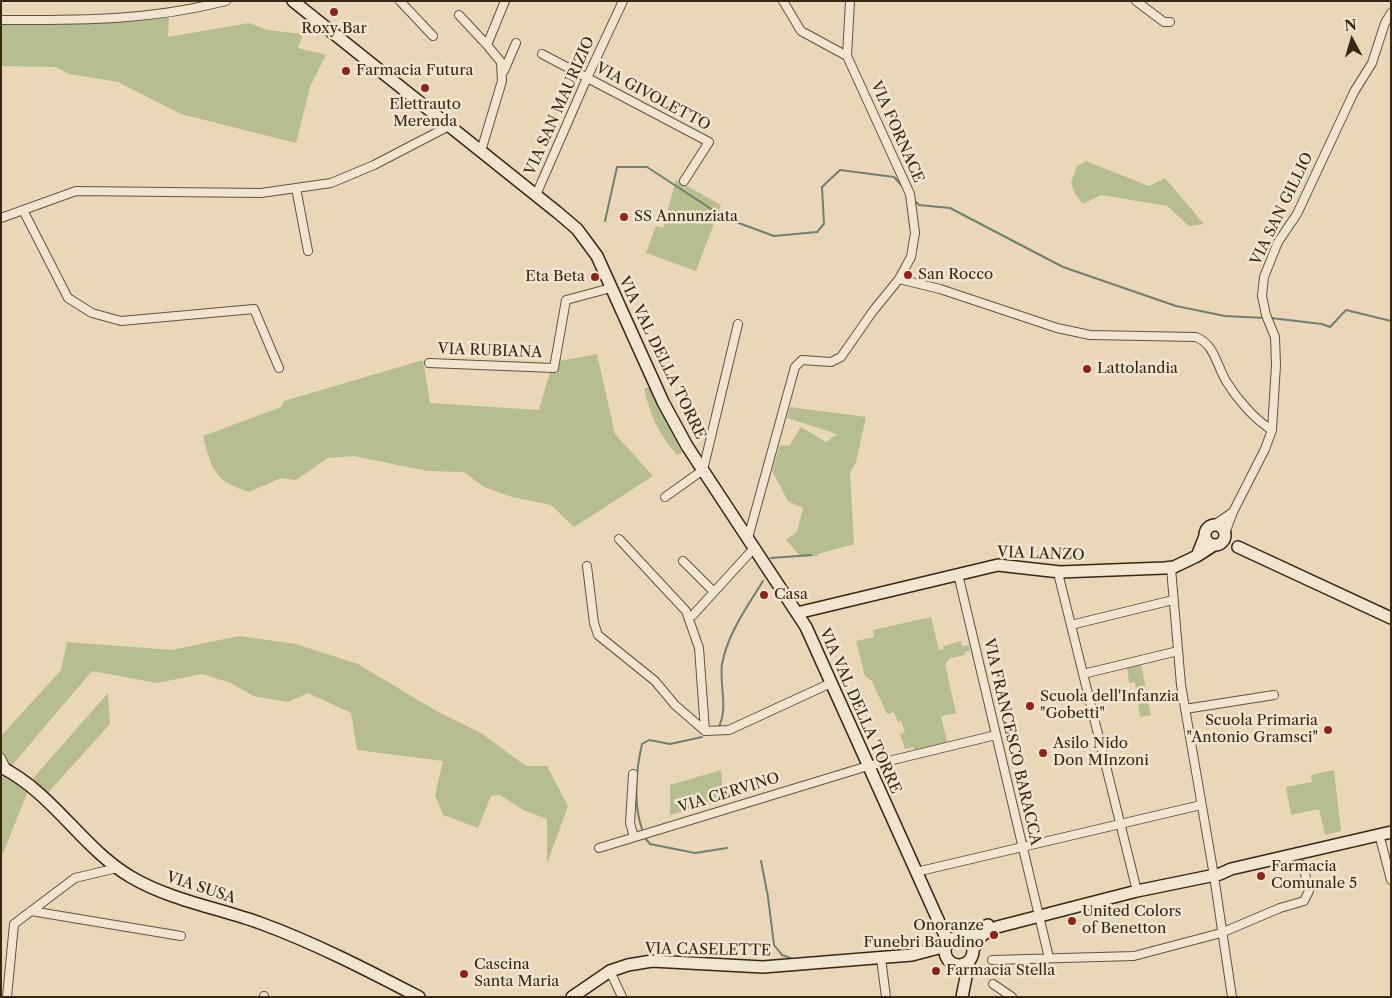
<!DOCTYPE html>
<style>
body{margin:0}
#map{position:relative;width:1392px;height:998px;overflow:hidden;background:#e9d7b8;font-family:"Libre Caslon Text",serif}
canvas{display:block}
.frame{position:absolute;inset:0;border:2px solid #392613;pointer-events:none}
.north{position:absolute;left:1327px;top:15px;width:50px;height:50px;-webkit-text-stroke:4px #f1e5d1;paint-order:stroke;rotate:354deg;font-size:14px;font-weight:700;line-height:20px;text-align:center;color:#392613}
.north::after{content:'';display:block;margin:auto;width:18px;height:22px;background:#392613;clip-path:polygon(50% 0,100% 100%,50% 72%,0 100%)}
</style>
<div id="map">
<canvas width="1392" height="998"></canvas>
<div class="frame"></div>
<div class="north">N</div>
</div>
<script>
const ctx = document.querySelector('canvas').getContext('2d');
ctx.lineJoin = 'round';
function fill(path, color) {
  ctx.fillStyle = color;
  ctx.fill(path, 'evenodd');
}
function strokePath(path, color, width, dash) {
  ctx.strokeStyle = color;
  ctx.lineWidth = width;
  ctx.lineCap = dash ? 'butt' : 'round';
  ctx.setLineDash(dash || []);
  ctx.stroke(path);
}
function label(font, color, halo, rows, align = 'center') {
  ctx.font = font + ' "Libre Caslon Text",serif';
  ctx.lineWidth = 5;
  ctx.setLineDash([]);
  ctx.textBaseline = 'middle';
  ctx.strokeStyle = halo;
  ctx.fillStyle = color;
  for (const [text, x, y, turn = 0] of rows) {
    ctx.save();
    ctx.translate(x, y);
    ctx.rotate((+turn || 0) * Math.PI / 180);
    ctx.textAlign = isNaN(turn) ? turn : align;
    if (halo) ctx.strokeText(text, 0, 0);
    ctx.fillText(text, 0, 0);
    ctx.restore();
  }
}
fill(new Path2D(`
 M169 14 168 37 249 23 267 30 303 34 298 48 326 55 310 87 296 143 181 114 118 82 69 74 56 67 1 66V20Z
 M1086 161 1149 186 1165 178 1204 224 1189 226 1167 206 1101 195 1083 204 1075 194 1071 183 1077 166Z
 M676 180 721 205 696 271 646 253 656 226 663 228Z
 M597 354 615 434 653 476 574 527 551 505 512 497 484 487 464 472 427 471 354 456 328 458 296 480 281 478 249 492C213 481 212 469 203 436L281 407 284 401 423 360 430 403 539 410 550 372 557 373 560 361Z
 M650 386 682 453 677 455C659 434 650 415 644 389Z
 M790 407 866 417 856 462 850 473 854 544 818 554V556L801 557 786 540 797 532 803 508 788 501 772 471 780 445 789 446 801 427 826 442 837 434 787 418Z
 M931 617 939 650 944 649 943 646 961 641 962 646 969 645 970 651 965 652V655L950 658 945 664 956 713 941 716 947 742 914 750 913 747 905 749 900 734 905 732 901 721 898 722 894 712 887 714 872 681 865 676 856 641 874 637 873 630Z
 M239 636 296 644 358 664 438 712 481 733 526 766H547L568 806 547 864V819L523 810 500 795 491 796 478 828 443 815 435 795 443 761 357 750 351 713 308 693 288 702 253 696 231 683 202 674 157 683 92 671 8 770 28 784 108 693 110 724 44 797 30 786 1 858V736L61 670 67 642 172 650Z
 M1141 664 1151 715 1140 717 1135 682 1129 683 1127 667Z
 M721 770 724 800 670 815V785Z
 M1334 770 1341 831 1325 835 1319 809 1291 815 1286 787 1312 782 1311 775Z`), '#b6be8f');
strokePath(new Path2D(`
 M916 202 919 205 950 208 1063 267 1176 306 1225 316 1264 318
 M605 221 617 167H647L725 218 774 236 817 232 824 224 822 187 840 170 894 177 903 187
 M1271 318 1322 324 1330 327 1346 310 1391 321
 M771 558 811 555
 M718 728C729 710 719 684 722 664 728 633 747 607 763 581
 M642 829C633 804 636 770 642 744L649 740 670 744 702 737
 M645 838 650 844 695 853 727 848
 M761 861 768 897 774 945 782 955 793 959`), '#717f6f', 2);
const street = new Path2D(`
 M400 1 433 36
 M783 1 801 31 847 56
 M1136 1 1164 22H1170
 M459 15 487 45
 M1 20C81 20 147 21 226 1
 M542 54 709 142 684 181
 M504 71 516 43
 M481 151 502 81 501 62 487 45 505 1
 M296 188 308 251
 M536 195 587 78 623 1
 M23 210 68 298 92 313 121 321 254 309 279 368
 M1 218 76 191 261 193 331 183 374 165 449 126
 M899 279 940 289 1057 328 1090 335 1196 337C1215 345 1216 364 1226 381 1237 399 1254 419 1272 430
 M429 363 554 368 566 300 611 288
 M665 497 703 470 738 324
 M1233 512 1265 449 1272 430 1276 365 1275 337 1266 315 1262 296 1264 277 1278 242 1297 214 1354 92 1372 63 1385 23 1391 13
 M1214 525 1233 512 1225 533
 M748 538 795 367 802 360 831 362 841 357 873 311 899 279 911 257 915 233 910 194 847 56 850 1
 M619 539 686 611 699 648 705 731
 M683 561 714 592
 M587 566 594 623 598 635 655 681 675 705 705 731 729 730 831 683
 M1171 568 1181 685 1213 870
 M1060 572 1059 577 1137 891
 M958 574 1049 958
 M693 615 755 547
 M1071 625 1173 600
 M1083 674 1178 651
 M1185 709 1274 695
 M1 758 7 770
 M633 774 630 823 634 837
 M1379 834 1391 880
 M599 848 868 766 996 735
 M916 872 1201 805
 M1214 876 1232 997
 M31 911 181 936
 M881 958 886 997
 M992 960 1134 956 1221 933 1280 908 1304 901 1309 891 1303 865
 M610 971 622 997
 M993 984 1012 997
 M7 997 14 924 75 878 117 868
 M264 997V996`);
const secondary = new Path2D(`
 M293 1 557 212 577 229 597 256 663 402 687 446 806 627 948 942
 M1205 535a10 10 0 1 1 20 0a10 10 0 1 1-20 0Z
 M1205 536 1197 556 1214 545
 M1238 547 1391 618
 M797 613 998 565 1060 572 1164 568 1174 567 1197 556
 M1 767C53 793 82 848 131 877 170 900 218 908 260 923 315 943 367 970 419 997
 M945 951a14 14 0 1 1 28 0a14 14 0 1 1-28 0Z
 M965 937 988 925
 M974 948 982 935 997 927 1137 891 1220 874 1231 869 1391 832
 M572 997 610 971 628 965 652 961 763 967 912 955 946 946
 M962 997 969 962`);
strokePath(street, '#65523c', 10);
strokePath(secondary, '#392613', 14);
strokePath(street, '#f1e5d1', 8);
strokePath(secondary, '#f1e5d1', 11);
for (const [x, y, r, color] of [
 [334,12,5,"#8f2418"],
 [346,71,5,"#8f2418"],
 [425,88,5,"#8f2418"],
 [624,217,5,"#8f2418"],
 [908,275,5,"#8f2418"],
 [595,277,5,"#8f2418"],
 [1087,369,5,"#8f2418"],
 [764,595,5,"#8f2418"],
 [1030,706,5,"#8f2418"],
 [1328,730,5,"#8f2418"],
 [1043,753,5,"#8f2418"],
 [1261,876,5,"#8f2418"],
 [1072,921,5,"#8f2418"],
 [994,935,5,"#8f2418"],
 [936,971,5,"#8f2418"],
 [464,974,5,"#8f2418"]
]) {
  const dot = new Path2D();
  dot.arc(x, y, r, 0, 2 * Math.PI);
  ctx.fillStyle = color;
  ctx.fill(dot);
  strokePath(dot, '#f1e5d1', 2);
}
label('15px', '#392613', '#f1e5d1', [
 ["Roxy Bar",334,29,"center"],
 ["Farmacia Futura",356,71],
 ["Elettrauto",425,105,"center"],
 ["Merenda",425,122,"center"],
 ["SS Annunziata",634,217],
 ["San Rocco",918,275],
 ["Eta Beta",585,277,"right"],
 ["Lattolandia",1097,369],
 ["Casa",774,595],
 ["Scuola dell'Infanzia",1040,697],
 ["\"Gobetti\"",1040,714],
 ["Scuola Primaria",1318,721,"right"],
 ["\"Antonio Gramsci\"",1318,738,"right"],
 ["Asilo Nido",1053,744],
 ["Don MInzoni",1053,761],
 ["Farmacia",1271,867],
 ["Comunale 5",1271,884],
 ["United Colors",1082,912],
 ["of Benetton",1082,929],
 ["Onoranze",984,926,"right"],
 ["Funebri Baudino",984,943,"right"],
 ["Cascina",474,965],
 ["Santa Maria",474,982],
 ["Farmacia Stella",946,971]
], 'left');
label('15px', '#392613', '#f1e5d1', [
 ["VIA GIVOLETTO",653,97,28],
 ["VIA SAN MAURIZIO",560,106,-66],
 ["VIA FORNACE",897,132,66],
 ["VIA SAN GILLIO",1282,209,-64],
 ["VIA RUBIANA",490,351,2],
 ["VIA VAL DELLA TORRE",662,358,64],
 ["VIA LANZO",1041,554,2],
 ["VIA VAL DELLA TORRE",860,711,66],
 ["VIA FRANCESCO BARACCA",1012,742,77],
 ["VIA CERVINO",729,793,-17],
 ["VIA SUSA",201,888,18],
 ["VIA CASELETTE",708,950,1]
]);
</script>
